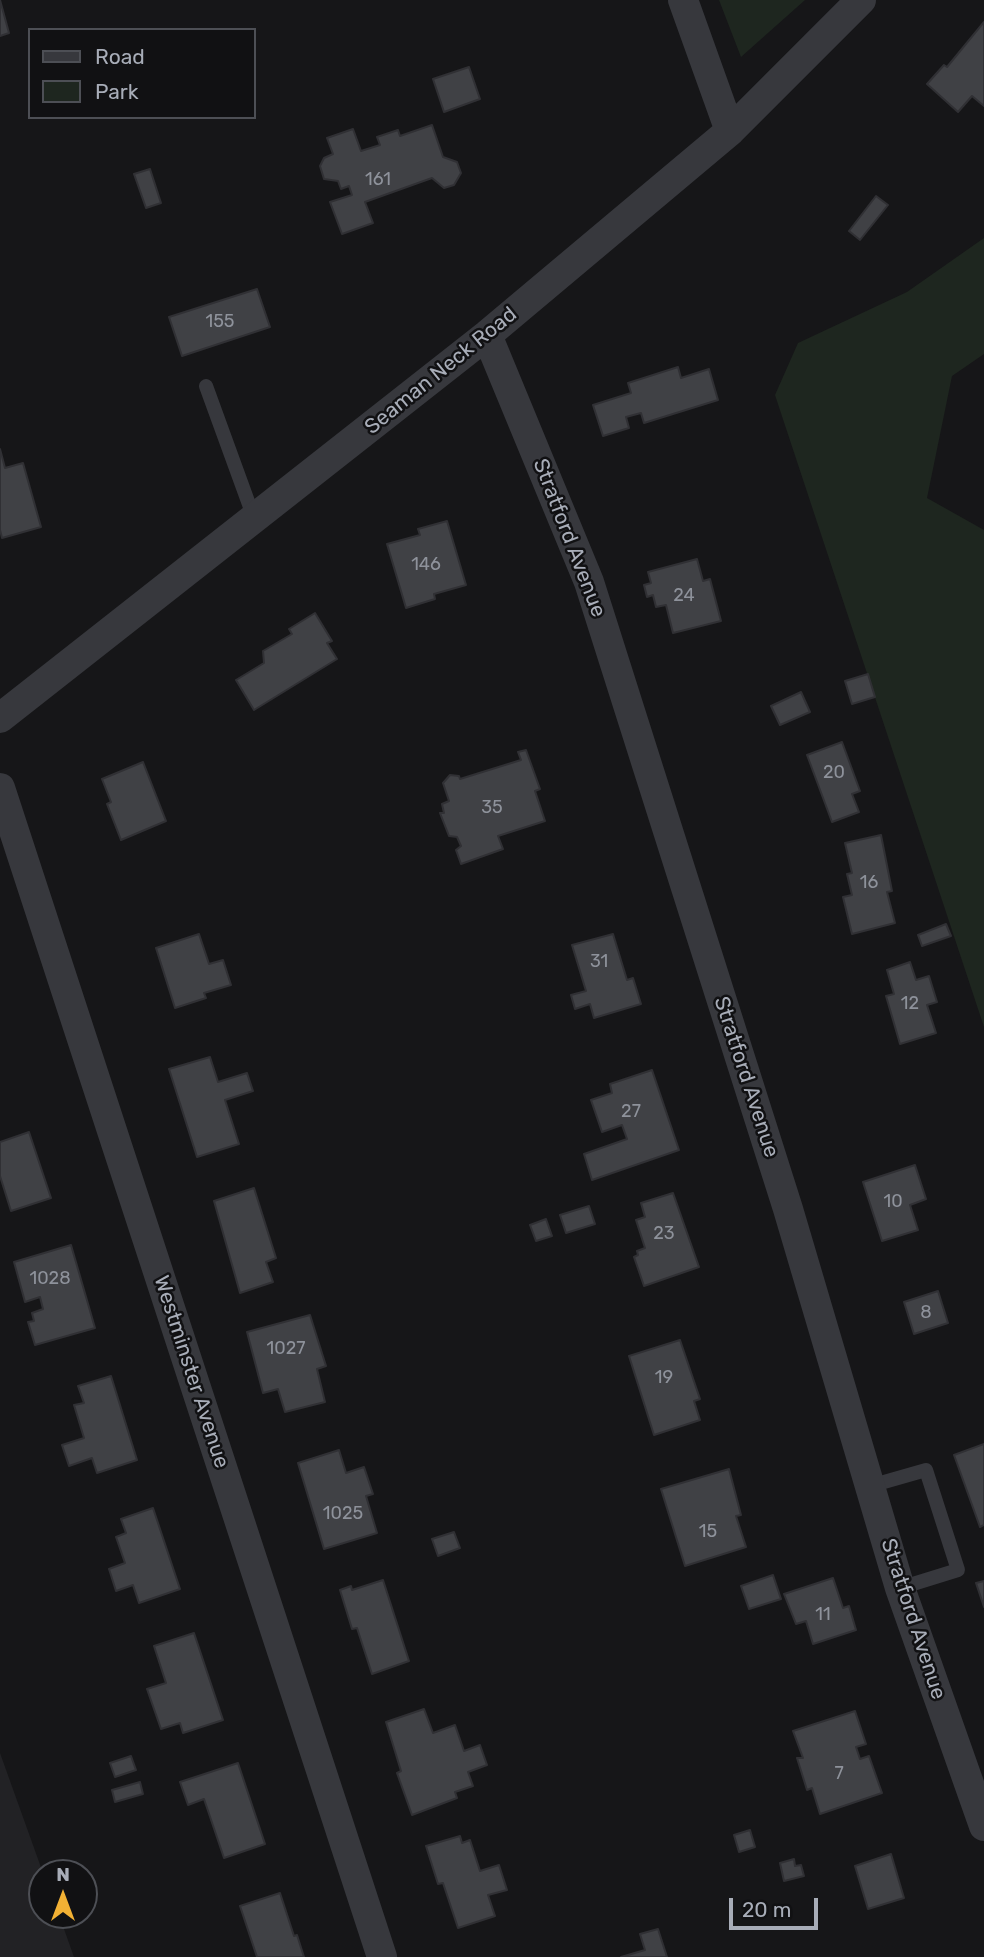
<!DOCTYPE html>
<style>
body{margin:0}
#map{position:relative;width:984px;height:1957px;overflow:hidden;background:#161618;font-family:Rubik,sans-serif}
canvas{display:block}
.legend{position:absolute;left:28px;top:28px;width:228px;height:91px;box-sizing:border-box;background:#111113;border:2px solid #4d4f55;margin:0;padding:9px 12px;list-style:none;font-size:21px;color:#a8adb8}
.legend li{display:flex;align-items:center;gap:14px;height:35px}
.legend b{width:35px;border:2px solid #4d4f55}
.north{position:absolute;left:28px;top:1859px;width:70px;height:70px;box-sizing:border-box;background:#111113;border:2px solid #4d4f55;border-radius:50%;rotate:0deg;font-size:19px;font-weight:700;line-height:28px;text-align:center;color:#a8adb8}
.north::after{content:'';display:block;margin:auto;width:24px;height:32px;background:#f2b134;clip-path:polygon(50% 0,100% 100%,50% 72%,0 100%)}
.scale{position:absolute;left:729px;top:1898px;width:89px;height:32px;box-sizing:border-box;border:4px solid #a8adb8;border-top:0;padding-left:9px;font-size:21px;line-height:24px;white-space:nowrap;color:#a8adb8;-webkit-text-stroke:5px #111113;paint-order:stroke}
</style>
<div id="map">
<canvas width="984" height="1957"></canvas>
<ul class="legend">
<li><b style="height:9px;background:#37383d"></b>Road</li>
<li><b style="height:19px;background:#1e261f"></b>Park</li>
</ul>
<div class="north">N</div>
<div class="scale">20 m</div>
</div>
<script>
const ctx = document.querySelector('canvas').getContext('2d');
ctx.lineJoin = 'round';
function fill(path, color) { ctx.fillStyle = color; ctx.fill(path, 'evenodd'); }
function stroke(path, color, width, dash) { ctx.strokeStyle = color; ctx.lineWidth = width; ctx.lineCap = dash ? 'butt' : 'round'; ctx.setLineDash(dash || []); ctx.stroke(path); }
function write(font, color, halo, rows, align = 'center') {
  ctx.font = font + ' Rubik,sans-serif'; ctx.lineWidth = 5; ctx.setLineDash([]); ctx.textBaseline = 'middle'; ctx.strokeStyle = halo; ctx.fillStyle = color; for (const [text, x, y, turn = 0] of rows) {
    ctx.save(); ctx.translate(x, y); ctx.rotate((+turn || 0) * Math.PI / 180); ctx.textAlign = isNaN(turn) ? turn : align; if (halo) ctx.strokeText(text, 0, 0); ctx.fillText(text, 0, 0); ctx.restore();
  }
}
const built = new Path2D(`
 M0,1753L43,1873L42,1915H59L74,1957H0Z`);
const green = new Path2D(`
 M719,0H805L741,57Z
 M984,238V354L952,376L927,498L984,530V1027L775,395L798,343L907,292Z`);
const building = new Path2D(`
 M0,0L9,33L0,36Z
 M984,22V106L972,96L958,112L927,84L944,65L947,67Z
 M469,67L480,99L444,112L433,79Z
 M432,125L443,157L457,162L461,173L454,185L444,188L432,178L365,202L373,223L342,234L330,202L352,195L349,186L341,189L338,181L324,179L320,166L324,158L333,154L327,138L353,129L361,151L380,145L377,137L398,130L400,136Z
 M150,169L161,203L146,208L134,174Z
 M876,196L888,205L860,240L849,231Z
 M257,289L270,327L182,356L169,317Z
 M678,367L681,378L709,369L718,400L644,423L641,413L626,417L629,428L603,436L593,405L631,393L628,383Z
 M0,449L5,468L23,463L41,527L2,538L0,530Z
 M447,521L466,585L434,594L435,599L406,608L387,544L420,535L418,529Z
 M697,559L703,581L710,579L721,621L673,633L666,605L656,607L653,595L647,597L644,585L651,583L648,572Z
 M315,613L332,641L327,643L337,659L254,710L236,680L264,663L263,651L292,634L289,629Z
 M868,674L875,697L852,704L845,681Z
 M801,692L810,712L780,725L771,706Z
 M842,742L860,791L852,794L859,812L832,822L807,755Z
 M526,750L540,789L535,791L545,821L498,836L503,849L461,864L456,850L461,846L457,837L449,836L440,813H444L442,804L449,801L443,783L450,775L459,776L460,779L521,760L518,752Z
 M143,762L166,821L121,840L107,804L111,802L102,779Z
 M881,835L892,891L887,892L895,923L852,934L843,897L852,895L847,874L852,873L845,843Z
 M946,924L951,936L922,946L918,935Z
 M199,934L209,964L223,960L231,985L204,993L206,998L175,1008L156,948Z
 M613,934L627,980L633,978L641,1004L594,1018L590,1004L575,1009L571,995L586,991L572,945Z
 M910,962L916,980L929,976L937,1002L927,1005L936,1033L900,1044L886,996L894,994L887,970Z
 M210,1057L218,1082L247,1073L253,1091L225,1100L239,1144L197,1157L169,1069Z
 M652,1070L679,1150L592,1180L584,1154L627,1139L622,1125L602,1132L591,1100L612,1093L610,1084Z
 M29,1132L51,1198L11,1211L0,1176V1142Z
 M915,1165L926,1199L910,1205L918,1230L882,1241L863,1182Z
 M254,1188L276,1258L266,1262L273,1282L240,1293L214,1201Z
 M673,1193L699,1267L644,1286L634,1257L638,1255L637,1251L645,1248L636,1220L645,1217L641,1203Z
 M589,1206L595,1224L566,1233L560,1215Z
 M546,1219L552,1236L536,1241L530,1225Z
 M71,1245L95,1328L35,1345L28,1322L34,1321L32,1313L43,1309L40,1297L25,1302L14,1262Z
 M938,1291L948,1323L914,1334L904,1302Z
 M310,1315L326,1366L317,1369L325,1402L285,1412L278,1389L263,1393L247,1332Z
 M680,1340L700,1399L694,1401L700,1420L654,1435L629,1356Z
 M111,1376L137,1460L97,1473L92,1458L69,1466L62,1445L84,1438L74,1405L84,1403L78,1386Z
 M984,1444V1525L980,1527L954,1455Z
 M339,1450L346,1473L364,1467L373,1494L366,1496L377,1533L324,1549L298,1463Z
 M729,1469L741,1515L736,1516L746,1547L685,1566L661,1489Z
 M153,1508L180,1589L139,1603L133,1585L116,1591L109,1569L125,1563L116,1537L126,1533L121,1519Z
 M454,1532L460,1548L438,1556L432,1539Z
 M773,1575L781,1599L749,1609L741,1586Z
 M833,1578L843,1608L849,1606L856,1630L813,1644L806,1621L796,1624L784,1594Z
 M383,1580L409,1661L372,1674L357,1628L352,1629L340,1590L351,1586L352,1590Z
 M984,1581V1607L976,1583Z
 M194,1633L223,1720L183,1733L180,1723L161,1729L147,1689L166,1683L154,1646Z
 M424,1709L433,1733L455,1725L464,1751L480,1745L487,1765L468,1772L473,1786L455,1792L457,1798L412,1815L397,1773L401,1771L386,1722Z
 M855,1711L866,1744L856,1747L860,1759L869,1756L882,1793L820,1814L812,1788L807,1790L797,1758H803L793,1731Z
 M131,1756L136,1770L115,1777L110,1763Z
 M238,1763L265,1844L224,1858L204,1799L188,1805L180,1782Z
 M140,1782L143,1794L115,1802L112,1790Z
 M750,1830L755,1847L739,1852L734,1835Z
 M460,1836L462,1843L470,1840L480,1871L499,1865L507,1890L488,1895L495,1916L458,1928L443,1883L438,1884L426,1846Z
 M891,1854L904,1898L868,1909L855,1866Z
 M794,1859L795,1866L801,1865L804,1876L784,1881L780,1863Z
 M280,1893L294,1936L297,1935L304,1957H257L240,1906Z
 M658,1929L667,1957H621L645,1950L640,1934Z`);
const service = new Path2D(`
 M206,386L254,518
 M870,1486L926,1470L958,1570L900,1588`);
const minor = new Path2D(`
 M683,0L730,131
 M487,335L589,582L788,1209L900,1588L984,1826
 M0,718L487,335L730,131L861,0
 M0,788L382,1957`);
const numberNames = [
 ["161",378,180],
 ["155",220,322],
 ["146",426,565],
 ["24",684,596],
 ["20",834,773],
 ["35",492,808],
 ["16",869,883],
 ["31",599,962],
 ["12",910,1004],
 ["27",631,1112],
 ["10",893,1202],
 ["23",664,1234],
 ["1028",50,1279],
 ["8",926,1313],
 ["1027",286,1349],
 ["19",664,1378],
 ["1025",343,1514],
 ["15",708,1532],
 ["11",823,1615],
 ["7",839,1774]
];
const streetNames = [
 ["Seaman Neck Road",441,371,-39],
 ["Stratford Avenue",569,538,69],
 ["Stratford Avenue",746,1077,72],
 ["Westminster Avenue",191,1372,72],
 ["Stratford Avenue",913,1619,72]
];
fill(built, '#222225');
fill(green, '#1e261f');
fill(building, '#404145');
stroke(building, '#303034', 2);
stroke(service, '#37383d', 14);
stroke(minor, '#37383d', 30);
write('18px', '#8e929b', null, numberNames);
write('21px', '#a8adb8', '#111113', streetNames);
</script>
